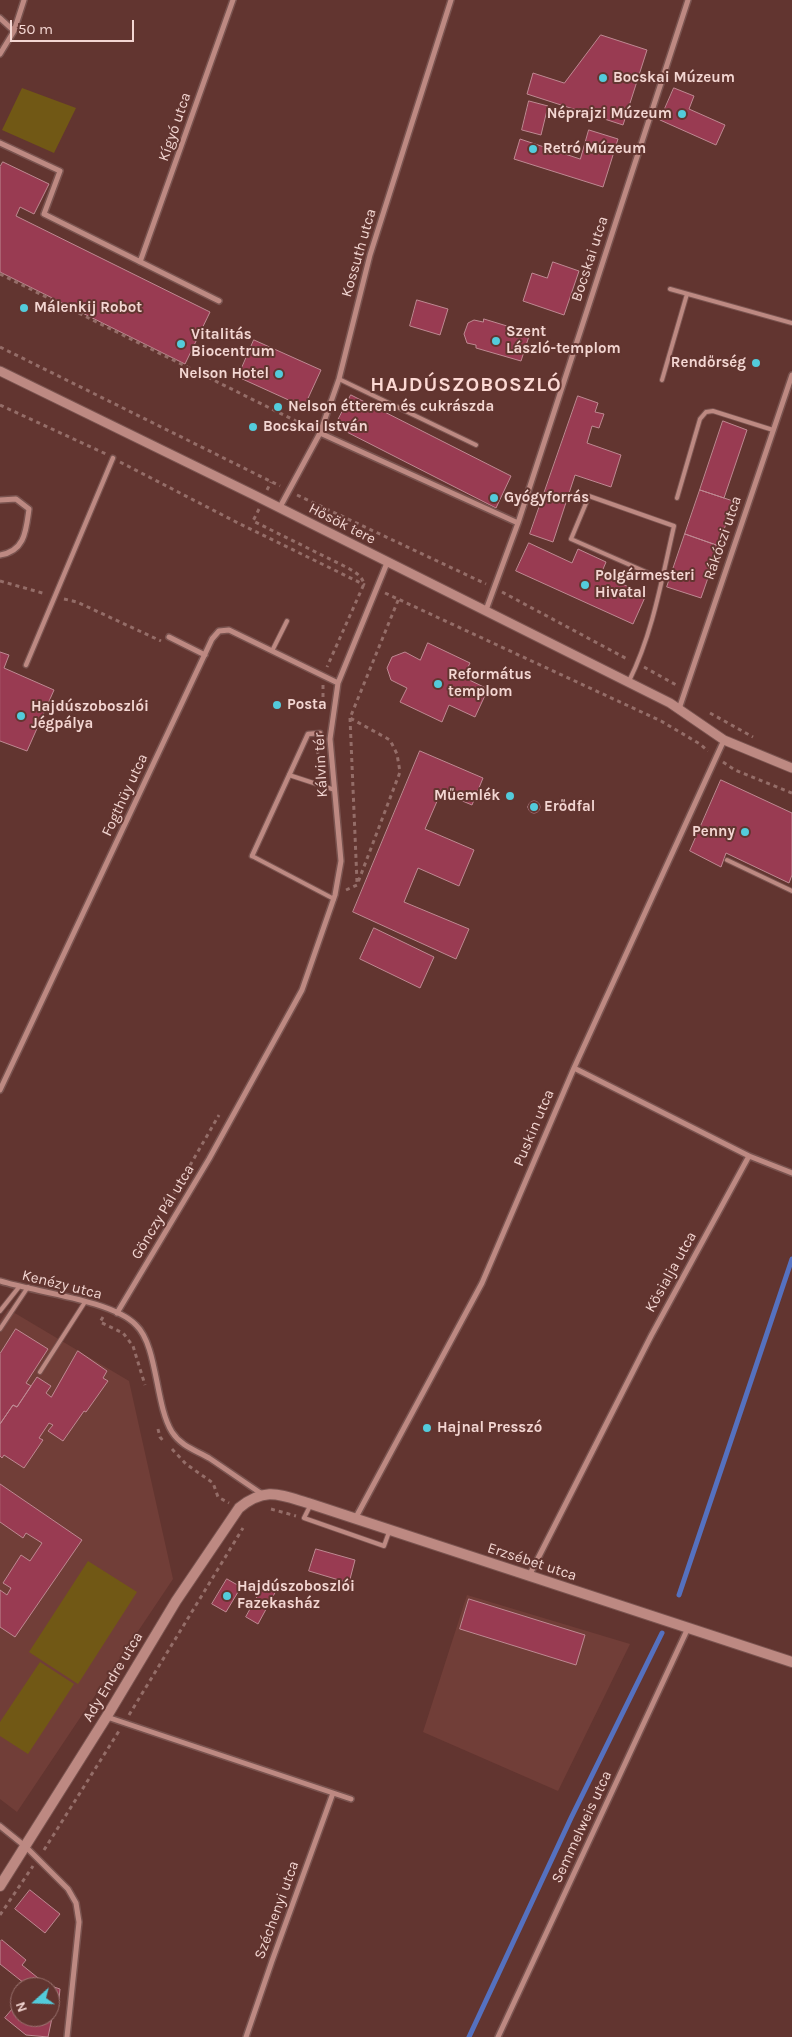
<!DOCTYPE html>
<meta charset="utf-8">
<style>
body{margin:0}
#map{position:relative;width:792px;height:2037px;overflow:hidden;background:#623530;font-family:Karla,sans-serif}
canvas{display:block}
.north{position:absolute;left:10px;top:1977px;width:50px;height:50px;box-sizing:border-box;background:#623530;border:1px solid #9c7571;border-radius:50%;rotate:250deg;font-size:14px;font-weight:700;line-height:20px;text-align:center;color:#f3d6d2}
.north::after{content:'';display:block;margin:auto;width:18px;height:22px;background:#53cbdb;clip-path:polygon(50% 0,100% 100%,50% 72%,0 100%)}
.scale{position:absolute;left:10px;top:20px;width:124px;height:22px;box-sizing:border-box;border:2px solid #f3d6d2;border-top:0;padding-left:6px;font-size:15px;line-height:18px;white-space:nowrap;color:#f3d6d2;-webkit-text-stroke:4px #623530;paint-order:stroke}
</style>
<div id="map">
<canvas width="792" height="2037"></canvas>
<div class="north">N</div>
<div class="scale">50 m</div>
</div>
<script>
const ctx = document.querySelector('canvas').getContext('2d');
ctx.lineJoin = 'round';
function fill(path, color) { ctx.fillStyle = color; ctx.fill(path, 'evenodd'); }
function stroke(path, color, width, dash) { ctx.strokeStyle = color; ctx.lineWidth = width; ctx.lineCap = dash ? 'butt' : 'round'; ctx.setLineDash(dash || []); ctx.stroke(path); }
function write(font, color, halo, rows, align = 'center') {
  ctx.font = font + ' Karla,sans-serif'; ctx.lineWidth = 4; ctx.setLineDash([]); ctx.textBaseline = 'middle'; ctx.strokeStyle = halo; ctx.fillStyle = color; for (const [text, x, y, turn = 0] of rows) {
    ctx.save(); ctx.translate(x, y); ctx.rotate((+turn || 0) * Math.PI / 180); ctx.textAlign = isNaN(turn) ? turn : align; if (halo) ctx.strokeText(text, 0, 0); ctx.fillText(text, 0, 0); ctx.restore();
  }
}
const built = new Path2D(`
 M8,1309L129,1381L173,1579L17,1812L0,1799V1321Z
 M467,1595L630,1644L558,1791L423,1732Z`);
const green = new Path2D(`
 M22,88L76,108L54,153L2,130Z
 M88,1561L137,1592L78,1684L29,1652Z
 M40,1662L74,1684L28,1754L0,1736V1722Z`);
const stream = new Path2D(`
 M679,1595L792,1259
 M469,2037L571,1818L662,1633`);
const building = new Path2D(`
 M601,35L647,50L623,125L527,94L533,73L564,83Z
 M674,88L694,96L689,109L725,125L716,145L660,120Z
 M529,101L548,106L541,135L522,130Z
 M589,130L618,139L603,187L514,159L520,139L580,159Z
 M3,162L49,184L34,214L20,207L16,216L210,312L185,364L0,272V167Z
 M553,262L579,271L564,315L523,301L532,273L547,278Z
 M417,300L448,309L440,335L410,326Z
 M484,319L530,333L521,361L476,348V345L467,343L464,334L468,323L474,320L483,322Z
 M254,340L321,370L304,407L238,377Z
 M351,395L511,476L496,508L335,426Z
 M578,396L598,403L595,412L604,414L599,428L592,426L587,443L621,455L611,487L575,475L553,542L530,534Z
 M723,421L747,430L724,498L700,490Z
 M700,490L733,501L719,546L685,534Z
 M685,534L719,546L701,598L667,587Z
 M529,543L572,563L578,549L606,562L601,574L646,595L633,624L516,571Z
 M428,643L470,663L463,677L488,689L475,717L449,705L442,722L400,702L407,688L391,680L387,668L392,657L405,652L420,660Z
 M0,652L9,655L4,668L54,690L27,751L0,741Z
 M420,751L483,778L472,805L441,792L425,829L474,850L459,886L418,868L404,902L469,929L456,959L353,912Z
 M721,780L792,813V875L789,883L726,853L721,867L690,851Z
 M528 807a6 6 0 1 1 12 0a6 6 0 1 1-12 0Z
 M374,928L434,957L420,988L360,959Z
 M16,1329L48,1349L26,1383L31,1386L17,1407L13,1405L0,1424V1354Z
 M78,1351L107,1371L103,1378L108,1381L86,1412L84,1411L63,1441L48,1431L53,1425L49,1423L39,1438L43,1440L24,1468L4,1455L2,1458L0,1456V1424L13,1405L17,1407L37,1377L51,1386L46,1393L51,1397Z
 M0,1484L82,1540L15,1637L0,1627V1590L7,1595L11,1588L3,1583L21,1555L30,1561L42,1543L26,1533L23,1538L0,1522Z
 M316,1549L355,1560L349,1583L309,1571Z
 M227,1579L241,1587L226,1612L212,1604Z
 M265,1583L277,1589L258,1624L246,1617Z
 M469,1599L585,1635L576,1665L460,1629Z
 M30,1890L60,1914L45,1933L15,1909Z
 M2,1940L26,1960L22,1965L43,1982L42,1983L60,1989L59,1999L50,1997V1987H29L0,1964V1942Z
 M20,2000V2017L52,2018L48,2037L26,2035L5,2018Z`);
const path = new Path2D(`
 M0,274L312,429
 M0,347L280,486
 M0,405L106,454
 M120,462L240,524L365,585
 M267,490L271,482
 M297,495L486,584
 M259,509L253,521L348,568C355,572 362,576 364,584L327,667
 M0,581L46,594
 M502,592L629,660
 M385,593L661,721L700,744L708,751
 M64,599L77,602L161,641
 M644,667L678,686
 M323,685V702
 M710,713L753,737
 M350,718L357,882
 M318,742L317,750L320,761
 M723,762L735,770L792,793
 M346,890L357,885L400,772L397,754L390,740L350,718L399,598
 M166,1207L219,1115
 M103,1317L100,1322L123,1333L133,1346L145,1385
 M158,1429L160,1437L165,1443
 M172,1449L186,1464L213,1483L218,1497L229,1503
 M271,1509L296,1516
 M129,1715L243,1528
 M44,1850L119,1731
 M0,1915L33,1866`);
const service = new Path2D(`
 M670,289L792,323
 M339,379L476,445
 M662,380L687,294
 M677,498L700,419L706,412L713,411L773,430
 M272,651L287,621
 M629,681C653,633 662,578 674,526L589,496L571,539L662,579
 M289,775L335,790
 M252,856L334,899
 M727,860L792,891
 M0,1311L19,1287
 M0,1329L28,1287
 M40,1372L85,1302
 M310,1506L304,1518L384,1546L389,1532`);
const pedestrian = new Path2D(`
 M26,665L113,458
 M252,856L308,734L320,733`);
const minor = new Path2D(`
 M0,18L14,31
 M0,54L14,31L24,0
 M0,143L60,171L44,214L219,301
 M140,262L233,0
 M320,433L518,523
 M0,500L16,499L29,509C26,531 25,551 0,555
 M280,507L320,433L339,379L370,255L451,0
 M486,610L518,523L688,0
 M169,637L205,655
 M679,709L792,375
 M574,1068L749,1156L792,1173
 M0,1090L212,639L219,631L229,630L338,683
 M0,1281C34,1292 112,1300 136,1325C158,1346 155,1405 172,1432C181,1446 195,1450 209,1458C227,1470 244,1482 262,1494
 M117,1313L209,1159L302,990L335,895L341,861L330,739L338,683L387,563
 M355,1519L482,1283L574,1068L724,740
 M529,1576L651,1336L749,1156
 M107,1717L351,1799
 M0,1826L26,1847L68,1889L76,1903L79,1922L67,2037
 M246,2037L272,1961L333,1793
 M498,2037L688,1628`);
const tertiary = new Path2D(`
 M0,371L254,495L670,703L724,740L792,768`);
const secondary = new Path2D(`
 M0,1886L107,1716L176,1601L239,1508C266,1486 280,1495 311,1504L792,1662`);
const markers = [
 [603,78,5,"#53cbdb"],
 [682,114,5,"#53cbdb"],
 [533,149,5,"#53cbdb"],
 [24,308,5,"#53cbdb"],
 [496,341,5,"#53cbdb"],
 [181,344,5,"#53cbdb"],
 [756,363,5,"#53cbdb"],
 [279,374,5,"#53cbdb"],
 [278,407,5,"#53cbdb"],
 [253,427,5,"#53cbdb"],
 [494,498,5,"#53cbdb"],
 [585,585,5,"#53cbdb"],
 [438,684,5,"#53cbdb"],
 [277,705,5,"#53cbdb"],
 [21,716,5,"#53cbdb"],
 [510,796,5,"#53cbdb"],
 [534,807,5,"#53cbdb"],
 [745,832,5,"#53cbdb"],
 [427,1428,5,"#53cbdb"],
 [227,1596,5,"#53cbdb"]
];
const poiNames = [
 ["Bocskai Múzeum",613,78],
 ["Néprajzi Múzeum",672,114,"right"],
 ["Retró Múzeum",543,149],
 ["Málenkij Robot",34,308],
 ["Szent",506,332],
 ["László-templom",506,349],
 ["Vitalitás",191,335],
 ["Biocentrum",191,352],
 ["Rendőrség",746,363,"right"],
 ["Nelson Hotel",269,374,"right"],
 ["Nelson étterem és cukrászda",288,407],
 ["Bocskai István",263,427],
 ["Gyógyforrás",504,498],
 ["Polgármesteri",595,576],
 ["Hivatal",595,593],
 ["Református",448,675],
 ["templom",448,692],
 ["Posta",287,705],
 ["Hajdúszoboszlói",31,707],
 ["Jégpálya",31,724],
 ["Műemlék",500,796,"right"],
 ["Erődfal",544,807],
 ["Penny",735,832,"right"],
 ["Hajnal Presszó",437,1428],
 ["Hajdúszoboszlói",237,1587],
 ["Fazekasház",237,1604]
];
const streetNames = [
 ["Kígyó utca",175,127,-71],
 ["Kossuth utca",359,253,-74],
 ["Bocskai utca",590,259,-72],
 ["Hősök tere",342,524,27],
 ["Rákóczi utca",723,538,-71],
 ["Kálvin tér",321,765,-93],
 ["Fogthüy utca",125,795,-65],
 ["Puskin utca",534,1128,-67],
 ["Gönczy Pál utca",163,1212,-59],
 ["Kösialja utca",671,1272,-61],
 ["Kenézy utca",62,1285,14],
 ["Erzsébet utca",532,1562,18],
 ["Ady Endre utca",113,1677,-59],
 ["Semmelweis utca",582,1827,-65],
 ["Széchenyi utca",277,1910,-70]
];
const districtNames = [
 ["HAJDÚSZOBOSZLÓ",466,385]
];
fill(built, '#713e38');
fill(green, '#715815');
stroke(stream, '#5571c0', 5);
fill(building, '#993b52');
stroke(building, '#be8992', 1);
stroke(service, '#79534f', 6);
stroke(pedestrian, '#79534f', 7);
stroke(minor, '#79534f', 8);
stroke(tertiary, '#79534f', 11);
stroke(secondary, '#79534f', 12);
stroke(path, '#946d68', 3, [4, 4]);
stroke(service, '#bd8982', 4);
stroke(pedestrian, '#bd8982', 4.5);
stroke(minor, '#bd8982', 5);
stroke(tertiary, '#bd8982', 9);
stroke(secondary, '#bd8982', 10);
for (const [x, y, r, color] of markers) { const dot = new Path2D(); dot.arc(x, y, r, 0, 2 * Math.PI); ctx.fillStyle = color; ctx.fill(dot); stroke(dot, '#623530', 2); }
write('bold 15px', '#f3d6d2', '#623530', poiNames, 'left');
write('15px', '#f3d6d2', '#623530', streetNames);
ctx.letterSpacing = '1px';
write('bold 20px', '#fcd9d4', '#623530', districtNames);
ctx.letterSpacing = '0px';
</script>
